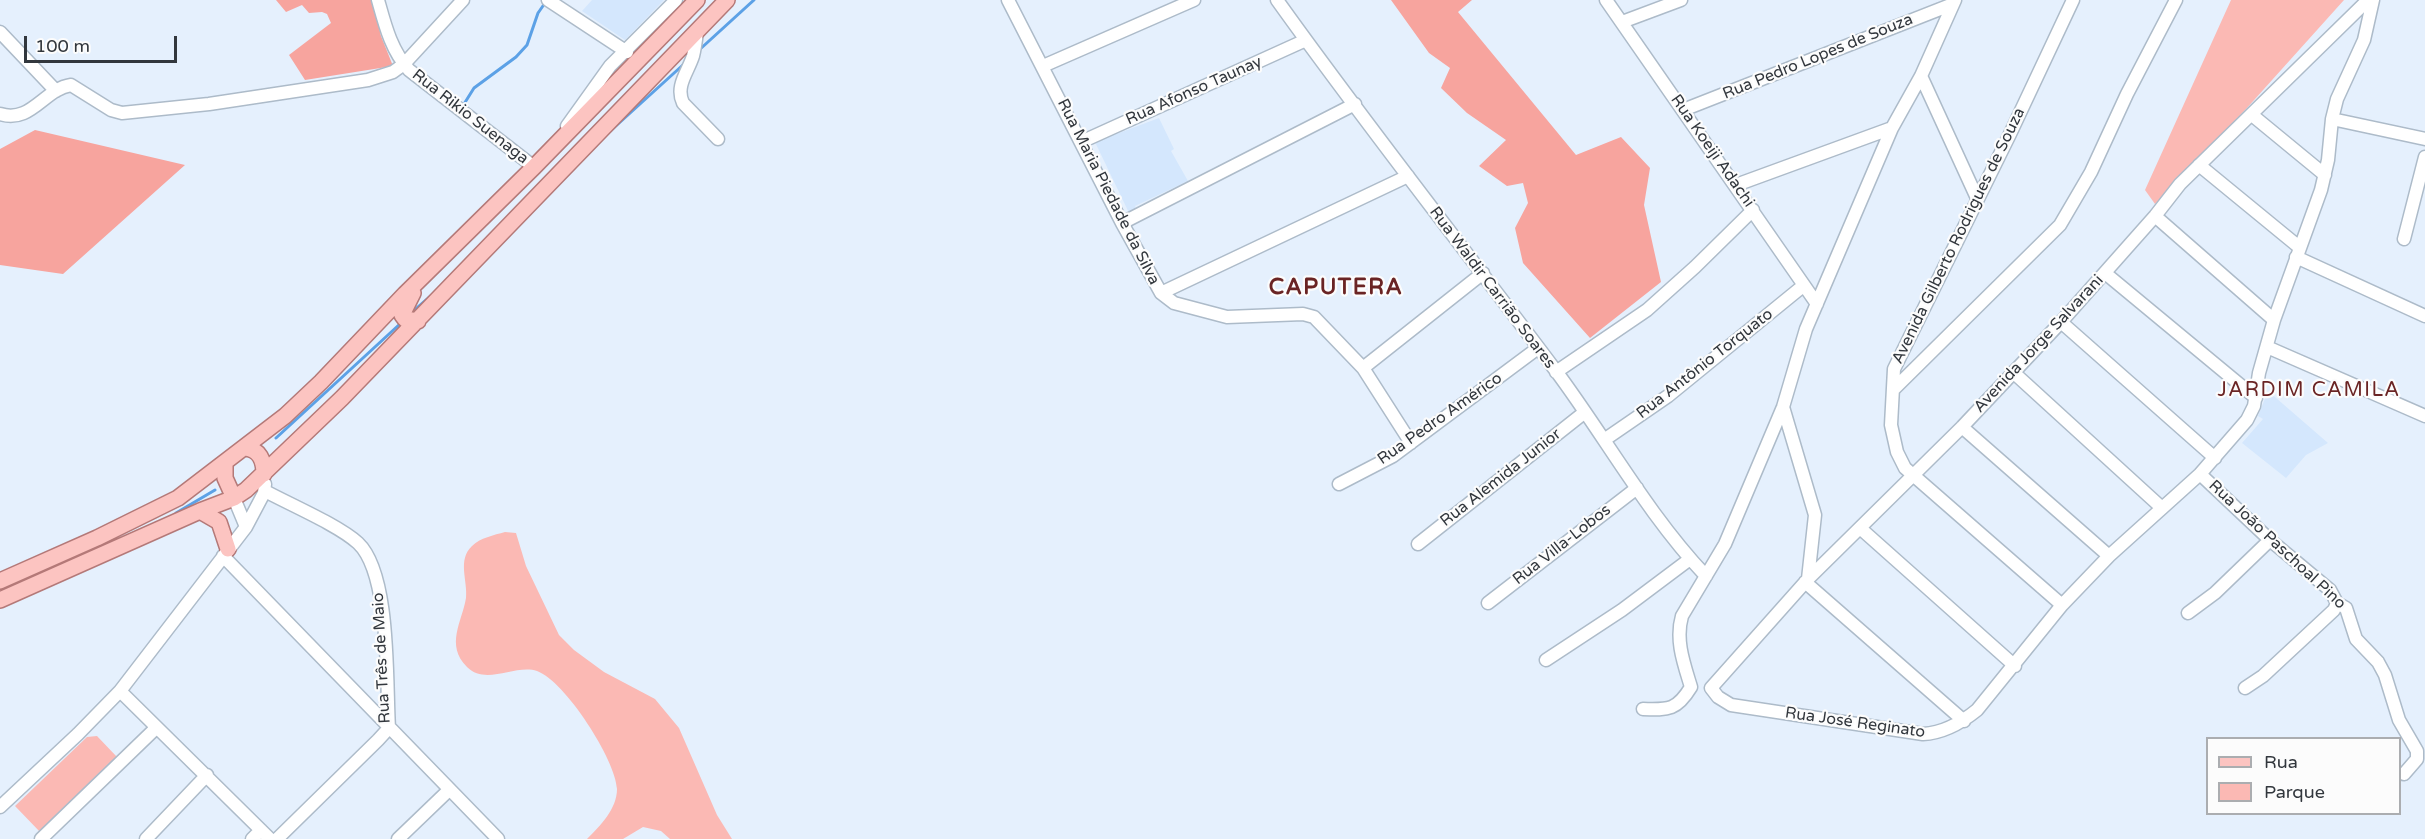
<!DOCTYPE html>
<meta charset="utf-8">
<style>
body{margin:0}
#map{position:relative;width:2425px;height:839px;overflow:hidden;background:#e5f0fd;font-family:"Varela Round",sans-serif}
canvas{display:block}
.legend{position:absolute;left:2206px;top:737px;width:195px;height:78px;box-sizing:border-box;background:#fcfcfc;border:2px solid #abadb0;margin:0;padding:8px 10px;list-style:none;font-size:18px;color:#32373d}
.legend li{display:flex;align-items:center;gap:12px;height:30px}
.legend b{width:30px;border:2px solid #abadb0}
.scale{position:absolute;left:24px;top:36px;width:153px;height:27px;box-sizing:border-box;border:3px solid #32373d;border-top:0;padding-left:8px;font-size:18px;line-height:21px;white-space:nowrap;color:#32373d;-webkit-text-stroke:4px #fcfcfc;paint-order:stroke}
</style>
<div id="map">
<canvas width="2425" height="839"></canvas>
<ul class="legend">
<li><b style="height:8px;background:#fcc4c1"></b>Rua</li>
<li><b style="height:16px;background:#fbb9b4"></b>Parque</li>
</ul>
<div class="scale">100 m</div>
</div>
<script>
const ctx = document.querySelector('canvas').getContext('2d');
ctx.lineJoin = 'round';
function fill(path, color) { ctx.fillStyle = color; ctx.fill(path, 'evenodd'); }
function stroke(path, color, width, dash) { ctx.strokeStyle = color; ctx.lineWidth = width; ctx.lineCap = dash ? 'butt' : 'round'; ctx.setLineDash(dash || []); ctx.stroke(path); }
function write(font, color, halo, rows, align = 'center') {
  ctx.font = font + ' "Varela Round",sans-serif'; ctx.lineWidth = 4.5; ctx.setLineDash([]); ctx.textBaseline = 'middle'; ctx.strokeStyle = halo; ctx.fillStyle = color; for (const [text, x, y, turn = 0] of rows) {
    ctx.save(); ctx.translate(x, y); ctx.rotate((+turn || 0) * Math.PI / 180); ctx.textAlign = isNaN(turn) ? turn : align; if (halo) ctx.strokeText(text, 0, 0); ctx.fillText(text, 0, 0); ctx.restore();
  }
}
const built = new Path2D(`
 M592,0H664L625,40L582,11Z
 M1159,118L1174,149L1171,151L1188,181L1135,206L1137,212L1130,215L1095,142Z
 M2268,391L2328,443L2306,455L2286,478L2242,443L2263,419L2258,416Z`);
const green = new Path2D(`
 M2231,0H2344L2246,109L2155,204L2145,190Z
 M505,532L516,533L526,566L559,635L574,650L604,672L655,699L679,728L717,815L732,839H670L661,831L643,827L623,839H587C600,826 617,809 617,789C616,760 565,681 537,671C515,664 486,686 467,667C445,645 462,622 466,598C468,581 457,560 472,546C480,538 494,535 505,532Z
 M97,736L117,757L41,833L15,806L87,737Z`);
const forest = new Path2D(`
 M276,0H373L381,36L393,66L305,80L289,55L331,23L327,14L322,12L309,13L302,5L286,12Z
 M1391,0H1472L1458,12L1576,155L1621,137L1650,168L1644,205L1661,282L1590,338L1523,263L1515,228L1528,203L1523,183L1507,186L1479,166L1506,140L1467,113L1441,88L1450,68L1429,53Z
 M35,130L185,165L63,274L0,265V149Z`);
const stream = new Path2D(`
 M698,51L754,0
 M464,104L474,88L516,57L527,45L538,13L545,3
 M607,134L684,64
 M410,314L432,295
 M276,438L401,323
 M176,513L215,490`);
const minor = new Path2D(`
 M378,0C385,25 391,50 409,70L534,167
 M548,0L627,52
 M1008,0L1122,223L1161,293L1174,303L1227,317L1303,314L1314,317L1363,368L1411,443
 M1277,0C1367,126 1463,247 1556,371C1606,438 1648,515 1706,576
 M1606,0L1817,304
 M1622,22L1681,0
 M0,32L56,91
 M697,32C696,40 695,48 693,56C688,72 675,86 683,103L718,139
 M1043,66L1194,0
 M1921,76L1977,198
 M1683,110L1953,4
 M0,114C31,124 44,89 71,85L111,110L122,113L209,104L368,80L393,72L404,64L463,0
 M2252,115L2325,175
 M2332,119L2425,139
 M567,126L610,66L676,0
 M1081,142L1306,40
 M2199,165L2299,247
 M1736,185L1892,128
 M2155,216L2274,320
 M1122,223L1355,104
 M2404,239L2425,157
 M2296,257L2425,316
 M2105,273L2256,398
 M1161,293L1408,176
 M2061,322L2215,458
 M2267,347L2425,416
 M1363,368L1483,273
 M1556,372L1647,310L1695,267L1753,210
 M2013,372L2162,508
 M1894,389L2060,225L2091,172L2127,94L2176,0
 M1783,407L1815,515L1808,579
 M1962,427L2109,556
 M1604,440L1668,396L1803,286
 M2200,474L2270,540L2330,590L2337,603L2346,608L2356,639L2378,662L2385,675L2399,720L2417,751V759L2404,774
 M1339,484L1393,456L1538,348
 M265,491C291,505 338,525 358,543C391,574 386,684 389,728L378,740L277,839
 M234,498L246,527
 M1860,528L2015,666
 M1418,544L1585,412
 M223,556L498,839
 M1805,582L1964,721
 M1488,603L1637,488
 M2062,605L1905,468L1897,452L1891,425L1894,369L2010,134L2073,0
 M2188,613L2215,593L2270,540
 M1546,660L1622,610L1690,559
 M1711,688L1718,697L1731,705L1923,734C1944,733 1961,723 1977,710L2062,605L2109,556L2200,474L2247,420L2254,406L2259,373L2274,320L2321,190L2328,160L2332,119L2337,99L2364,40L2373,0
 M1711,688L1808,579L1962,427L2061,322L2155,216L2180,184L2368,0
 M2245,688L2263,676L2334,610L2337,603
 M120,691L270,839
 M1643,709C1669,710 1677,710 1691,687C1684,664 1675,640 1682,616L1725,544L1783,407L1806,329L1892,128L1921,76L1955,0
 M0,807L78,734L120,691L246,527L264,493L265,484
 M41,839L156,728
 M146,839L207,775
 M252,839L261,830
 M398,839L449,790`);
const major = new Path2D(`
 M413,293L402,315L405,319L418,321
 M245,448C260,449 264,461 264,474
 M225,462V478L234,498
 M200,511L219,522L228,549
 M0,581L97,538L178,498L285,416L321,382L405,294L534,167L697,0
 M0,600L200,511L234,498L246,490L342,398L727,0`);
const streetNames = [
 ["Rua Pedro Lopes de Souza",1818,57,-22],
 ["Rua Afonso Taunay",1194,91,-24],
 ["Rua Rikio Suenaga",470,117,38],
 ["Rua Koeiji Adachi",1712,151,55],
 ["Rua Maria Piedade da Silva",1108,192,63],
 ["Avenida Gilberto Rodrigues de Souza",1959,236,-64],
 ["Rua Waldir Carrião Soares",1492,288,53],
 ["Avenida Jorge Salvarani",2039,344,-47],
 ["Rua Antônio Torquato",1705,364,-38],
 ["Rua Pedro Américo",1440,419,-35],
 ["Rua Alemida Junior",1501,478,-38],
 ["Rua Villa-Lobos",1562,545,-38],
 ["Rua João Paschoal Pino",2277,545,43],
 ["Rua Três de Maio",382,658,-93],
 ["Rua José Reginato",1855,723,8]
];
const quarterNames = [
 ["JARDIM CAMILA",2309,391]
];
const districtNames = [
 ["CAPUTERA",1336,288]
];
fill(built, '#d4e7fd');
fill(green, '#fbb9b4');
fill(forest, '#f7a49e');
stroke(stream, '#5ca1e6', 3);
stroke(minor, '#adbbc9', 15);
stroke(major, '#b47978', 18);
stroke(minor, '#fff', 12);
stroke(major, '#fcc4c1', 15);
write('16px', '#32373d', '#fcfcfc', streetNames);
ctx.letterSpacing = '1.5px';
write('20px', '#6a2424', '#fcfcfc', quarterNames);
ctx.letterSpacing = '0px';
ctx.letterSpacing = '1.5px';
write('bold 22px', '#6a2424', '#fcfcfc', districtNames);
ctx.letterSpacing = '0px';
</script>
